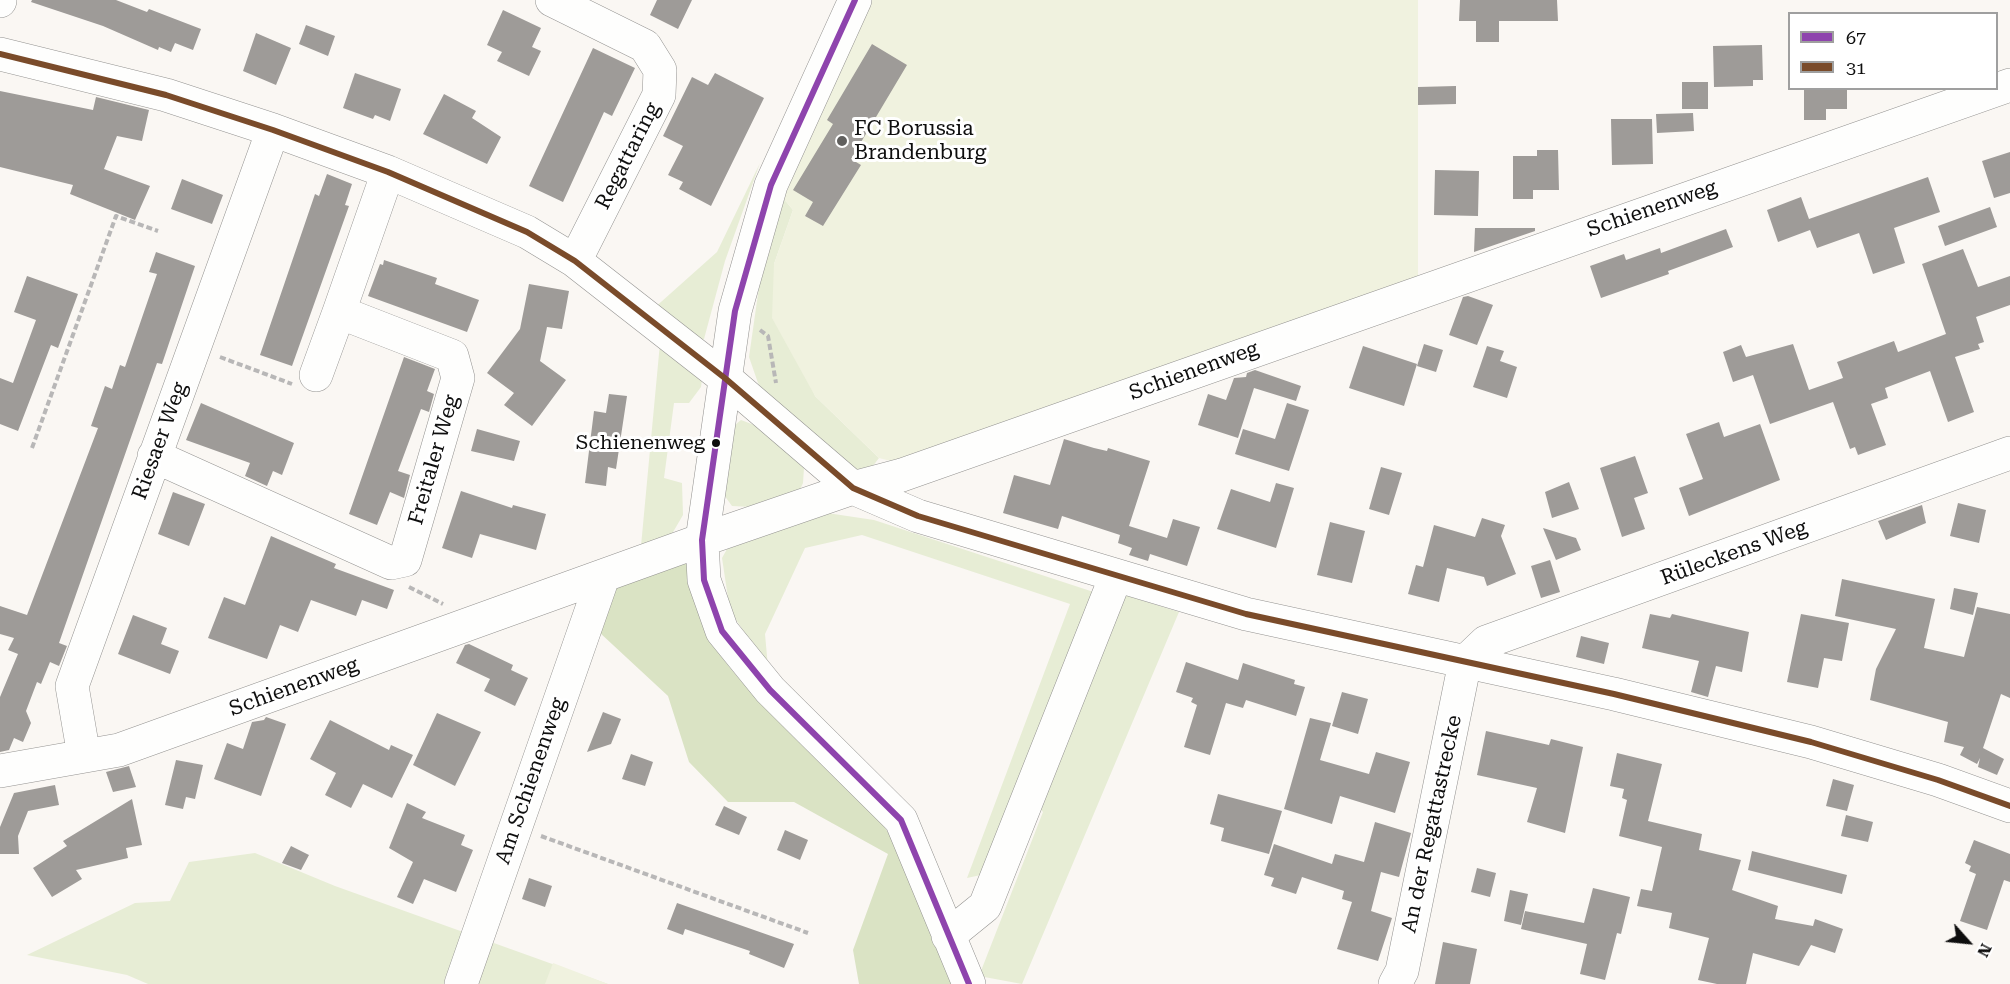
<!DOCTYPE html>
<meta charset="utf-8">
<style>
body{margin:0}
#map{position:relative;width:2010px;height:984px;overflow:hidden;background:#faf7f3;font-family:"Roboto Serif",serif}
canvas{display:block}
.legend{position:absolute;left:1788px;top:12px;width:210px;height:78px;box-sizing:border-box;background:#fff;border:2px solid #9f9f9f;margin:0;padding:8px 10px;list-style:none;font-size:18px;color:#0e0e0e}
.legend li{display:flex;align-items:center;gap:12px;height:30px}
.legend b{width:30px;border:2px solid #9f9f9f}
.north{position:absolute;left:1938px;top:912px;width:60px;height:60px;-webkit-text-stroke:4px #fff;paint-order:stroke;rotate:117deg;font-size:16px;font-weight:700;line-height:24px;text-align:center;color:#0e0e0e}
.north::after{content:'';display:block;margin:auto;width:21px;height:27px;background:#0e0e0e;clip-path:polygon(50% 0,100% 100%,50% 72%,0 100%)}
</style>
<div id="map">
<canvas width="2010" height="984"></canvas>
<ul class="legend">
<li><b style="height:8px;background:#8e44ad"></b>67</li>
<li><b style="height:8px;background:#7a4b2a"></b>31</li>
</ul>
<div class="north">N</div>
</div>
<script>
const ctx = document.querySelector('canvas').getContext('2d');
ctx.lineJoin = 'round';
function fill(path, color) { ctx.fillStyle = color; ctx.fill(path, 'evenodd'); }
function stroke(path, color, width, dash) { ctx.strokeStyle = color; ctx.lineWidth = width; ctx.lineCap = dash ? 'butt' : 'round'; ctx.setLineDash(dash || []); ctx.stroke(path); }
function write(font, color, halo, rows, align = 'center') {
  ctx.font = font + ' "Roboto Serif",serif'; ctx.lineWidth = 6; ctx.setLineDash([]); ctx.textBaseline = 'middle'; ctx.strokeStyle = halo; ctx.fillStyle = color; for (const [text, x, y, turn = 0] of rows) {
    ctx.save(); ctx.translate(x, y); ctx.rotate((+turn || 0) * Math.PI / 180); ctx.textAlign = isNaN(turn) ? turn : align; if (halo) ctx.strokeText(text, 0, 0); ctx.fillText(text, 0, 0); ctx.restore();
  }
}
const green = new Path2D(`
 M760,163L725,261L704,339L687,343L652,310L717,252Z
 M779,193L793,210L774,264L815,396L879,458L859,484L774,408L758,383L749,357L764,252Z
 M660,343L703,372L701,387L689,403H674L664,478L682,483L683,515L669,539L638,578Z
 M741,420L757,426L804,468L803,483L797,496L752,507L732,506L724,495L731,428Z
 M827,513L874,520L1118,600L1125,595L1179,612L1022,984L979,976L1043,812L1035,803L990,873L967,878L1070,604L862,535L805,548L765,634L768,667L730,611L722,558L727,549Z
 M255,853L335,886L608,984H148L127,975L27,955L135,903L170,901L189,862Z`);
const forest = new Path2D(`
 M690,559C695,579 701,623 710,639C753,711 831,754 881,822C915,869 932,930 953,984H859L853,950L888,854L794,802H728L689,762L668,696L599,632L614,588Z`);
const pitch = new Path2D(`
 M865,0H1418V277L910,466L879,458L815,396L772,318L774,264L793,210L779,193Z
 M553,963L608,984H545Z`);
const building = new Path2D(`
 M32,0H116L147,12L149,9L201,29L193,50L175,43L171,52L159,47L158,50L103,26L31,2Z
 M657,0H692L678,29L650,15Z
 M1460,0H1557L1558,21H1499V42H1476V21H1459Z
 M503,10L541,28L532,47L541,51L529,76L497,61L502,52L487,45Z
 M306,25L335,36L328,56L299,44Z
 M256,33L291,48L276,85L243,71Z
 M872,44L907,65L851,159L861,165L823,226L805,216L813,202L793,190L833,124L827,120Z
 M1762,45L1763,80H1753V86L1714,87L1713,46Z
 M593,48L635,68L612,116L604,112L563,202L529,186Z
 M355,73L401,89L390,121L375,115L373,119L343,108Z
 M715,73L764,98L711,206L679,189L683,182L668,175L683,146L663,136L692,77L708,85Z
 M1682,82H1708V109H1682Z
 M1456,86V104L1418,105V87Z
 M1804,88H1847V109H1826V120H1804Z
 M0,91L93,110L96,97L149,110L142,141L117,136L104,169L150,186L135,220L70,194L73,185L0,167Z
 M444,94L476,111L472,118L501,137L487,164L423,134Z
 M1693,113L1694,131L1657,133L1656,114Z
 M1611,119H1652L1653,164L1612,165Z
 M1537,150H1558L1559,190H1533V199H1513V156H1537Z
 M2010,152V193L1994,198L1982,161Z
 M1435,170L1479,171L1478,216L1434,215Z
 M327,174L352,184L345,205L349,206L292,366L260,355L315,194L319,196Z
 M1928,177L1940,212L1894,228L1905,263L1873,274L1859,233L1817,248L1810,230L1778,242L1767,210L1801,197L1809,219Z
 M182,179L223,195L212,224L171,209Z
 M1990,207L1997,227L1945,246L1938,226Z
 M1475,228H1535V231L1474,252Z
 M1726,229L1733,247L1668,271L1669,274L1601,298L1590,266L1624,254L1626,260L1660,248L1661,253Z
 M1963,249L1978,287L2010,276V305L1976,317L1984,342L1978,344L1980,349L1955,357L1974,412L1948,422L1930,371L1885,388L1888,398L1871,404L1886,445L1858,455L1855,447L1850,449L1833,402L1770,424L1753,375L1733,382L1723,352L1741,345L1746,357L1793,344L1809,390L1843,378L1837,362L1894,341L1898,352L1946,334L1922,264Z
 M156,252L195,266L162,364L157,363L59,643L67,646L59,666L50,662L41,684L37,682L26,711L31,723L23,742L14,738L9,750L0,752V697L18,654L8,650L14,638L0,634V606L27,615L98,428L91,426L105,386L112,389L120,365L125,367L157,274L149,272Z
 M384,260L437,278L435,284L479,300L467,332L368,296L380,264L383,265Z
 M27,276L78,294L58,348L51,345L18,431L0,424V378L13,383L36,320L14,312Z
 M529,284L569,291L562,329L547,327L540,361L566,380L532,426L504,405L514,393L487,373L520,329Z
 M1468,296L1493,305L1477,345L1449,335L1463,297Z
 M1424,344L1443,350L1436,372L1417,366Z
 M1363,346L1417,364L1404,406L1349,388Z
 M1487,346L1504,351L1500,361L1517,367L1507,398L1473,387Z
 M404,357L435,369L427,391L434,394L429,412L421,409L398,471L410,475L404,498L390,492L377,525L349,514Z
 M1255,370L1301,386L1296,401L1254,388L1238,438L1198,425L1208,394L1226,400L1234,378L1246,377L1247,373Z
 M609,394L627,396L616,469L608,467L606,486L585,483L594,411L606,413Z
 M201,403L294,443L282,475L273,471L267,486L245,476L250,463L186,440Z
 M1287,403L1309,410L1289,471L1235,454L1243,429L1275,439Z
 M1719,422L1724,437L1760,424L1780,480L1689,516L1679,488L1703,479L1686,434Z
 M477,429L520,441L514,461L471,451Z
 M1064,439L1094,448L1107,451L1108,448L1150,461L1129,526L1167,538L1173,519L1200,527L1187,566L1150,554L1148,561L1129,555L1132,548L1118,543L1120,535L1062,516L1058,529L1003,513L1014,475L1050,485Z
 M1635,456L1648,493L1634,498L1645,529L1622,537L1600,468Z
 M1381,467L1402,473L1389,515L1369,509Z
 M1569,482L1579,509L1552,518L1545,492Z
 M1276,483L1294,488L1276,548L1217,529L1231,489L1270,502Z
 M461,491L512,508L513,505L546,514L536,550L480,534L472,558L442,548Z
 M173,492L205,504L189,546L158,534Z
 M1958,503L1986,510L1979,543L1950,536Z
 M1922,505L1926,523L1886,540L1878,521Z
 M1482,518L1505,525L1501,536L1516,574L1487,586L1484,577L1447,568L1439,602L1408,594L1416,565L1423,567L1434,525L1475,537Z
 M1330,522L1365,531L1352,583L1317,575Z
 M1543,528L1576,538L1581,550L1556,560Z
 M271,536L336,564L334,568L394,590L387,609L362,600L356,616L311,600L298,632L280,625L267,659L208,638L224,597L245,605Z
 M1550,560L1560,592L1541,598L1531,566Z
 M1842,579L1935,599L1924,648L1964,657L1977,607L2010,614V698L2001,694L1983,748L2004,759L1997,775L1978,767L1980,758L1977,764L1960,755L1964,747L1944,742L1948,722L1870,700L1876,669L1896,629L1835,616Z
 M1954,588L1978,593L1973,615L1950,609Z
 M1650,614L1670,618L1672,614L1749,632L1742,672L1716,666L1708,697L1691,692L1699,661L1642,648Z
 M1801,614L1849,623L1842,661L1824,658L1818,688L1787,682Z
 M133,615L167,628L161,644L179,651L170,674L118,654Z
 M1581,636L1609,643L1604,664L1576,657Z
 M469,644L513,665L511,670L528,678L515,706L484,691L490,679L456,663L465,645Z
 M1186,662L1238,680L1243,663L1295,680L1294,684L1305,687L1296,716L1246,700L1243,708L1226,703L1210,755L1184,747L1197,705L1191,702L1193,698L1176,692Z
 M1342,692L1368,699L1358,734L1332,726Z
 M603,712L621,719L611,744L587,752Z
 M437,713L481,732L455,786L413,765Z
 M266,717L286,724L261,796L214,779L227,743L243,749L252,722L264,720Z
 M1310,718L1331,723L1320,760L1369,774L1376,752L1410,762L1395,813L1340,796L1332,824L1284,809Z
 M330,720L389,750L391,745L413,755L392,798L363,784L351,808L325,795L336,773L310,759Z
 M1486,731L1549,745L1551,739L1583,747L1565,833L1527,822L1537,788L1477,775Z
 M1617,753L1662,764L1648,821L1702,834L1699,850L1741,860L1732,890L1778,906L1775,919L1813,926L1815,919L1843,929L1835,953L1811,945L1799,966L1753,953L1746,984H1717L1698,980L1709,938L1669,928L1672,913L1637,906L1641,889L1652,891L1662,847L1619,836L1627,800L1622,798L1624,789L1610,786Z
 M631,754L653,762L645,786L622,779Z
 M176,760L203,765L195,799L186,797L183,809L165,805Z
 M129,766L136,787L113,792L106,772Z
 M1833,779L1854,785L1847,811L1826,806Z
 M55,785L59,805L28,811L18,836L19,854H0V827L14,793Z
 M1218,794L1282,811L1269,854L1221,841L1224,828L1210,824Z
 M132,799L142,845L126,848L128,858L76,870L82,879L52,897L33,868L67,846L63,841Z
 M407,803L426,812L422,818L465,835L461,845L473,850L456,892L424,879L413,904L397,897L413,862L389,848Z
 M724,806L747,817L739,835L715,825Z
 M1846,815L1873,822L1868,842L1841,836Z
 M1375,822L1411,833L1399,877L1381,872L1371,911L1392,918L1378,961L1337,949L1352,902L1342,899L1344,891L1302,877L1296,894L1271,886L1274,878L1264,875L1274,844L1332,864L1335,854L1364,862Z
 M785,830L808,840L800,860L777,850Z
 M1974,840L2010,854V882L2004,880L1987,930L1960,921L1976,874L1969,871L1971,866L1965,863Z
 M291,846L309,855L301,870L282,863Z
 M1752,851L1847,875L1842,894L1748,870Z
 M1477,868L1496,873L1490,897L1471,892Z
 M529,878L552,886L545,907L522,899Z
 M1593,888L1630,897L1621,934L1617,933L1605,980L1580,974L1587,944L1521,929L1525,911L1584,923Z
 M1510,890L1528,894L1521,925L1504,921Z
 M677,903L794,944L784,968L749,954L750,951L685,929L683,935L667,929Z
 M1443,942L1477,949L1470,984H1435Z`);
const path = new Path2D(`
 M760,330L768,336L776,383
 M220,357L292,384
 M32,448L116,216L158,231
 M409,587L443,604
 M541,836L808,933`);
const minor = new Path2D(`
 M552,0L645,46L660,70L659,95L575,261
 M855,0L771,185L735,311L702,540L704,580L722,631L770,690L901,820L969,984
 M0,1V0
 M0,54L166,95L273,130L388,172L527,232L575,261L726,379L853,488L918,516L1246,614L1614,694L1811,742L1938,780L2010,806
 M316,375L339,312
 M154,456L391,563L405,560L458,378L452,356L339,312L388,172
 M1465,662L1486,642L2010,453
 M84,756L72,686L273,130
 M0,771L119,750L702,540L853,488L902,475L2010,85
 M948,936L985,906L1116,576
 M461,984L603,577
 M1395,984L1402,971L1465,662`);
const bus1 = new Path2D(`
 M855,0L771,185L735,311L702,540L704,580L722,631L770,690L901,820L969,984`);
const bus2 = new Path2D(`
 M0,54L166,95L273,130L388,172L527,232L575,261L726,379L853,488L918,516L1246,614L1614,694L1811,742L1938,780L2010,806`);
const markers = [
 [842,141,6,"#61605e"],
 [716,443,5,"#0e0e0e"]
];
const busNames = [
 ["Schienenweg",705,443]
];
const poiNames = [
 ["FC Borussia",854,129],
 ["Brandenburg",854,153]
];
const streetNames = [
 ["Regattaring",628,156,-63],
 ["Schienenweg",1652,209,-19],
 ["Schienenweg",1194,371,-20],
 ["Riesaer Weg",160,441,-70],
 ["Freitaler Weg",434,460,-74],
 ["Rüleckens Weg",1734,553,-20],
 ["Schienenweg",294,687,-20],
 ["Am Schienenweg",531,781,-71],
 ["An der Regattastrecke",1432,824,-78]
];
fill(green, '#e7edd5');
fill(forest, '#dae3c4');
fill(pitch, '#f0f2df');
fill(building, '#9e9b98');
stroke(minor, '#949391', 34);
stroke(path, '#b8b7b7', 4, [6, 3]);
stroke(minor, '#fefefd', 33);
stroke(bus1, '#8e44ad', 6);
stroke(bus2, '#7a4b2a', 6);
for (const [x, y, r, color] of markers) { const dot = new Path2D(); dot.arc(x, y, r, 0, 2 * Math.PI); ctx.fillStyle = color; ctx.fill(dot); stroke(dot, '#fff', 2); }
write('20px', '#0e0e0e', '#fff', busNames, 'right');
write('21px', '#0e0e0e', '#fff', poiNames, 'left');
write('21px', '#0e0e0e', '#fff', streetNames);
</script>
